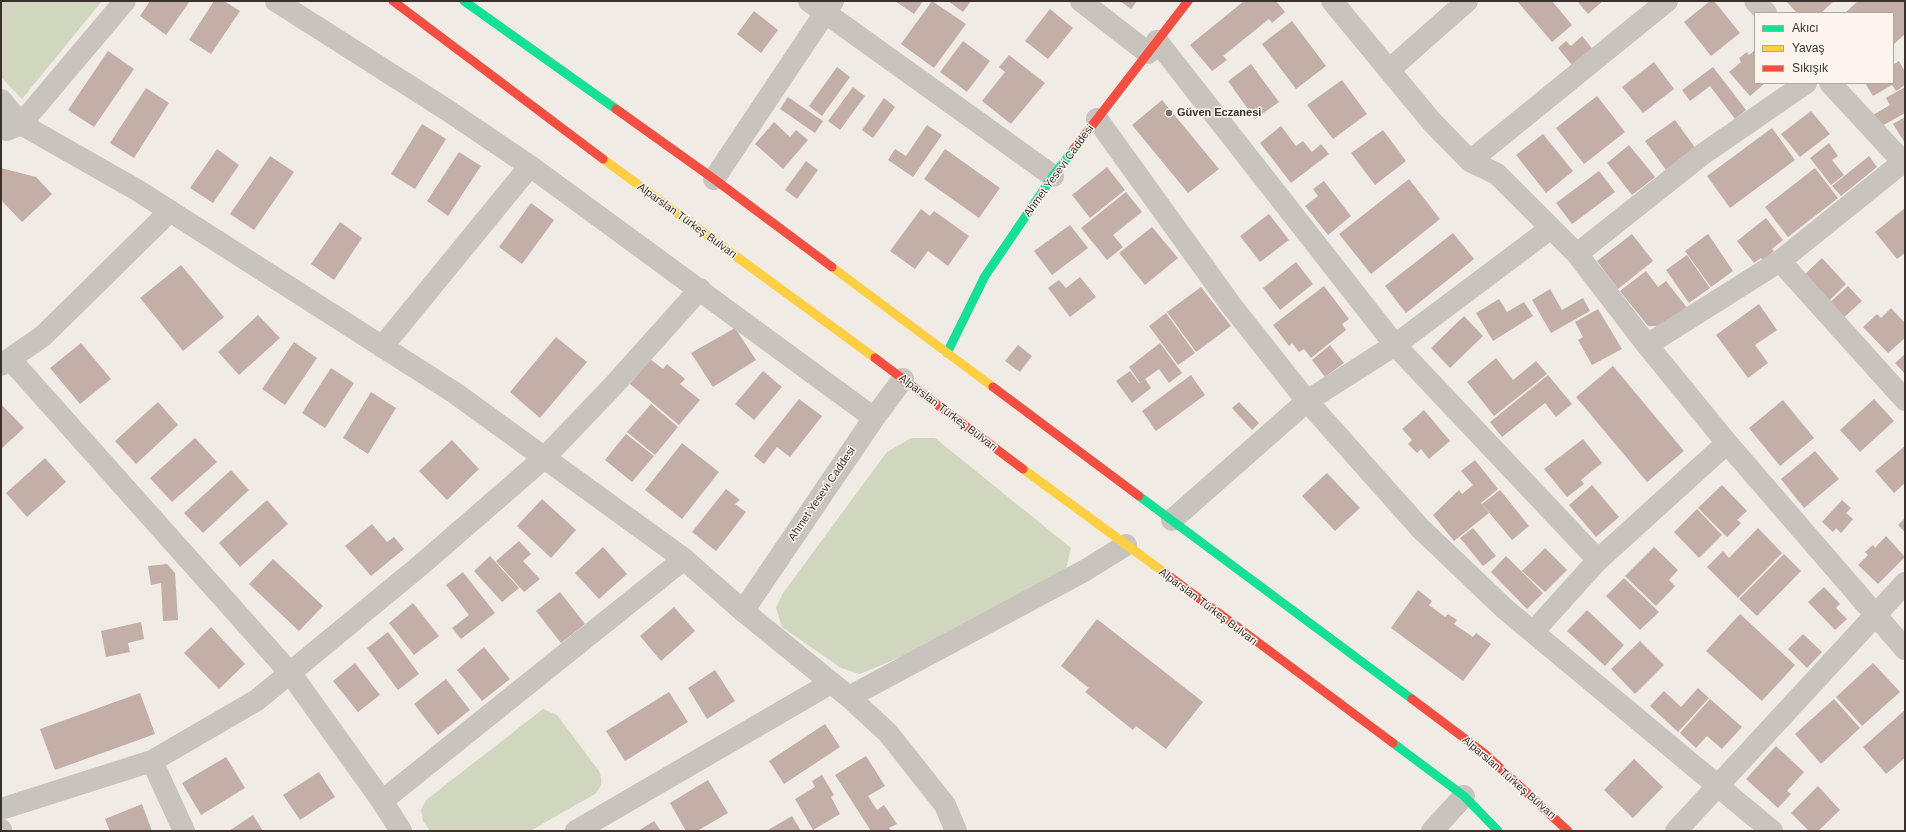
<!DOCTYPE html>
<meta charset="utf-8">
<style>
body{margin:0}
#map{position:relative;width:1906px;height:832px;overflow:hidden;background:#f0ebe5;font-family:Arial,sans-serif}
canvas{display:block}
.frame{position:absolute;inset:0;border:2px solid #3b302b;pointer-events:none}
.legend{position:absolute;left:1754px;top:12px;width:140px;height:72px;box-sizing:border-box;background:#fbf5ee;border:1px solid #aea6a0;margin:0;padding:5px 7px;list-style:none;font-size:12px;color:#3b302b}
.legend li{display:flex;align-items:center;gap:8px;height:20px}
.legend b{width:20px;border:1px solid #aea6a0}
</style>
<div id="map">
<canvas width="1906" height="832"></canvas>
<div class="frame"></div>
<ul class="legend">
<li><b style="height:5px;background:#16e098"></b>Akıcı</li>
<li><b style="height:5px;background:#ffcf43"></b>Yavaş</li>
<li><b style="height:5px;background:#f24e42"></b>Sıkışık</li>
</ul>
</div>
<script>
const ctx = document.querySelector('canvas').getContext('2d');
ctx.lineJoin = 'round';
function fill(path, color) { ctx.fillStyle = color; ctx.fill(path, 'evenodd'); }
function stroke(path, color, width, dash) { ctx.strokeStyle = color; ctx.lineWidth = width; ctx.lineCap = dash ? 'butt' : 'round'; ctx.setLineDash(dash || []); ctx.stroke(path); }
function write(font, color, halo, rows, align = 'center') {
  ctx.font = font + ' Arial,sans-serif'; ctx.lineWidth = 3; ctx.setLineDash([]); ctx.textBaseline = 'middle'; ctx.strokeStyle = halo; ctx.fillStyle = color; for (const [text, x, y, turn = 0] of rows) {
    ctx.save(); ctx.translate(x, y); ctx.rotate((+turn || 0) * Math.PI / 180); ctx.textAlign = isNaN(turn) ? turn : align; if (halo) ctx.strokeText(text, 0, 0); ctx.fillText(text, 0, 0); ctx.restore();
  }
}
const green = new Path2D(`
 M1,1H102L22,99L1,77Z
 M911,438H935L1071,548L1064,578L1046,596L860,674L841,668L782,627L776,608L783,593L887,452Z
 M543,709L557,715L599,771C603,781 602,786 595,794L530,831H430L423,821L421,810L426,800Z`);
const building = new Path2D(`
 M150,1H190L166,35L140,16Z
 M214,1H224L240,11L211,54L189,40Z
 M895,1H923L914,14Z
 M932,1L966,24L934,68L901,44Z
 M948,1H971L963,12Z
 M1120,1H1137L1131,9Z
 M1244,1H1276L1285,12L1272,23L1269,19L1223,56L1227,60L1212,71L1190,45Z
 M1517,1H1552L1572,25L1552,42Z
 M1577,1H1603L1588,14Z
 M1710,1H1714L1740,33L1711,56L1684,22Z
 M1786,1H1834L1821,13H1797Z
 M1858,1H1905V34L1893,45V13H1845Z
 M1050,9L1073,28L1048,59L1025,41Z
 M754,11L778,30L761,53L737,34Z
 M1292,21L1326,66L1296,89L1262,44Z
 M1582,36L1595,52L1576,70L1558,48L1566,41L1571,46Z
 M963,41L990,61L967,92L940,72Z
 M1755,50V83H1765L1750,96L1729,72L1741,62L1739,58L1747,52L1749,55Z
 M108,51L134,69L94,127L68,110Z
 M1009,55L1045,83L1011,124L982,101L1005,72L999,67Z
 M1899,61L1905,72V85L1896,91L1892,85L1873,96L1865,83H1893V65Z
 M1654,62L1674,89L1643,113L1622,87Z
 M1251,64L1279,102L1255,119L1228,81Z
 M837,67L850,77L822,116L809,106Z
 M1713,67L1746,110L1735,119L1710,86L1690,101L1682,90Z
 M1342,80L1367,114L1333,139L1307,105Z
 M853,87L865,96L840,130L828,121Z
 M1905,87V113L1880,127L1873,115L1890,105L1886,98Z
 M146,88L169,103L134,158L110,143Z
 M1597,96L1625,132L1584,164L1556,128Z
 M788,97L823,121L815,133L780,109Z
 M884,98L895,107L873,138L862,130Z
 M1162,100L1219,169L1188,193L1132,125Z
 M1811,111L1830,134L1800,157L1781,134Z
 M1905,117V143L1893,124Z
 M1675,120L1696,149L1666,170L1645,141Z
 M774,122L790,137L796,130L808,140L783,169L755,144Z
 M422,124L446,139L415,189L391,174Z
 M927,125L942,135L913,177L888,160L895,149L906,156Z
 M1281,126L1296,146L1303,141L1312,152L1321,144L1329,154L1291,183L1260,143Z
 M1772,128L1795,160L1730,208L1707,176Z
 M1383,130L1406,161L1375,185L1351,153Z
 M1543,134L1573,171L1546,193L1516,155Z
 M1829,143L1838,156L1832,160L1844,175L1831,185L1810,158Z
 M1629,145L1655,177L1632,195L1607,163Z
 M217,149L239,165L213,203L190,188Z
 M945,149L1000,188L979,218L924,179Z
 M459,152L481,166L448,216L427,201Z
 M270,156L294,172L254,230L230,214Z
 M1869,156L1877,167L1841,196L1832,186Z
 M806,161L818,170L797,199L785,190Z
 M1107,167L1125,190L1090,218L1072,195Z
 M1,168L36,177L52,194L22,222L1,200Z
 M1815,168L1838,198L1788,237L1765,207Z
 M1599,171L1615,192L1572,224L1556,203Z
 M1409,179L1440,219L1371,274L1339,234Z
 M1324,181L1351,216L1328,235L1305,206L1318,196L1313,189Z
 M1126,192L1142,212L1113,235L1123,247L1107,260L1081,228Z
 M531,203L554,220L522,264L499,247Z
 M1905,208V253L1897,259L1875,232Z
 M921,209L930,216L934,211L969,236L948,266L928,251L915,269L890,251Z
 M1269,214L1289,240L1260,262L1240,236Z
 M1766,218L1783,240L1772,249L1774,251L1763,260L1761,258L1754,263L1737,241Z
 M340,222L362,238L334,280L311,264Z
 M1070,225L1088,248L1052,275L1034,251Z
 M1152,227L1178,258L1145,285L1119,253Z
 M1453,233L1474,259L1406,313L1385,286Z
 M1632,234L1653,261L1618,289L1597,261Z
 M1708,234L1733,271L1711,287L1685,251Z
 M1687,255L1710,288L1689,303L1666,270Z
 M1822,258L1846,284L1826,304L1802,277Z
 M1296,262L1313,284L1280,310L1263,288Z
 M181,265L224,317L183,351L140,298Z
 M1646,271L1658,287L1666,281L1688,309L1665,326H1648L1620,291Z
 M1080,277L1096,297L1070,317L1048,288L1059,280L1066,288Z
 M1324,286L1349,319L1342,324L1346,330L1311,358L1304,349L1299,352L1292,343L1289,346L1273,325Z
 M1848,286L1862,301L1841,320L1827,305Z
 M1201,287L1231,326L1196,352L1167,312Z
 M1550,289L1562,310L1583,298L1590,311L1551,333L1532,300Z
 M1499,299L1507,312L1524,302L1533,316L1493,341L1476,313Z
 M1759,304L1777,330L1755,345L1768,363L1748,378L1716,335Z
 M1891,308L1905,323V338L1888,353L1863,327L1877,314L1881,318Z
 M1598,309L1622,349L1592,365L1578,340L1583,337L1575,322Z
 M1166,313L1195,353L1178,365L1149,326Z
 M258,315L280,338L239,375L218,352Z
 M1464,316L1483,336L1450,368L1431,348Z
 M735,328L756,360L713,387L691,353Z
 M556,337L587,362L540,418L510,392Z
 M294,342L317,358L285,405L262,389Z
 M81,343L111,379L80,404L50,368Z
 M1160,343L1182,373L1169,383L1159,369L1145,379L1151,388L1132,403L1116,381L1130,371L1139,383H1140L1129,367Z
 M1018,345L1032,356L1020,372L1005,361Z
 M1330,345L1344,363L1325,377L1312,360Z
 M1905,354V374L1895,363Z
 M1496,358L1513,380L1536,361L1547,374L1494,416L1467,382Z
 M650,359L663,369L667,364L685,379L680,384L700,400L679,425L630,384Z
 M1613,366L1684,451L1647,482L1576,397Z
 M331,368L354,383L325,428L302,413Z
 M763,371L782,387L754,420L735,404Z
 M1191,375L1205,395L1156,431L1142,411Z
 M1548,375L1572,404L1556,417L1545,403L1502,437L1490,422Z
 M371,392L396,408L368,454L343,438Z
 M799,399L822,416L790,457L777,447L764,464L754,456Z
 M1874,399L1894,421L1860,452L1840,430Z
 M1783,400L1814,438L1780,466L1749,428Z
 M158,402L178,425L136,464L115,441Z
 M1239,402L1259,423L1252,430L1232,408Z
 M1,404L24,428L1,449Z
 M651,404L678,427L655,455L627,432Z
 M1424,410L1450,441L1429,459L1421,449L1417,453L1408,444L1412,440L1402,429Z
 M626,434L654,456L632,482L605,460Z
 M195,438L217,462L172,502L150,478Z
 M1583,439L1602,463L1581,480L1584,484L1567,497L1544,469Z
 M452,440L479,469L447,500L419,471Z
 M682,443L719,472L682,519L645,490Z
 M1905,446V483L1894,493L1875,471Z
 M1815,451L1839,479L1804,508L1781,479Z
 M45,458L66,482L27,517L6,493Z
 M1475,460L1498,489L1481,503L1489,513L1454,541L1433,515L1459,490L1462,494L1473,485L1461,471Z
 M231,470L249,490L203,533L184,513Z
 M1327,473L1360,508L1335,531L1302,496Z
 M1592,485L1619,517L1596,537L1569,505Z
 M1722,485L1747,511L1737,520L1741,523L1727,537L1698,508Z
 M726,489L740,500L735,504L746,512L716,551L692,532Z
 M1500,490L1529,526L1512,540L1482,504Z
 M542,499L576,530L551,558L517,526Z
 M267,500L288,524L240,567L219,543Z
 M1842,500L1851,508L1846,513L1853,519L1841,533L1836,528L1833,532L1822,522Z
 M1697,509L1722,535L1699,558L1674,532Z
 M1905,518V532L1898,525Z
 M372,524L387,542L394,537L404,549L371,576L345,546Z
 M1473,528L1496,556L1483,566L1460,538Z
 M1758,528L1782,553L1738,598L1707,567L1723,551L1729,558Z
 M1886,536L1905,557L1878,584L1858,565L1868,555L1865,552L1873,545L1875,548Z
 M519,541L531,554L523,561L540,579L524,592L496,561Z
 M603,547L627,574L599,599L575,573Z
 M1654,547L1678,570L1669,580L1675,586L1656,606L1625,576Z
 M1545,548L1567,570L1545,592L1522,571Z
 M1784,554L1801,571L1757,616L1739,599Z
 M490,556L519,588L502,602L474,571Z
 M1506,556L1543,593L1527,609L1491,572Z
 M273,559L323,606L299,631L249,584Z
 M167,564L175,573L178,620L163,621L161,583L151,585L148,566Z
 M463,572L495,613L461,639L452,628L469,615L446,585Z
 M1624,578L1659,612L1640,630L1606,596Z
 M1824,587L1840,604L1836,608L1847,619L1835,630L1808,602Z
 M1418,590L1432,601L1429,605L1445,617L1448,614L1457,620L1454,624L1473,637L1476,633L1491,644L1463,681L1391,628Z
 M560,592L585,624L561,643L536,611Z
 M413,603L439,636L414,655L389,623Z
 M674,607L695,631L661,661L640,636Z
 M1587,610L1624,645L1605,666L1567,631Z
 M1740,614L1795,665L1762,701L1706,651Z
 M1097,619L1203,702L1166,749L1136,726L1133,730L1085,692L1089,688L1061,666Z
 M141,622L144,639L128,643L130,652L106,657L101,631Z
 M211,627L245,664L219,689L184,653Z
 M388,632L419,674L398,690L367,648Z
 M1803,634L1822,652L1807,668L1788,649Z
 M1640,641L1664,665L1635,694L1611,669Z
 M484,647L510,679L482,701L457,670Z
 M355,663L380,695L358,712L333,681Z
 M1873,663L1900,692L1862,726L1836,697Z
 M715,670L735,701L707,719L688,688Z
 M446,679L470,710L438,735L414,704Z
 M1698,688L1709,698L1678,732L1650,706L1664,691L1681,707Z
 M669,692L688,722L625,761L606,731Z
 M140,693L155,734L55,770L40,729Z
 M1710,699L1742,727L1722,749L1707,736L1696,748L1680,733Z
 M1834,699L1860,728L1821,764L1795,734Z
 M1905,710V758L1886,774L1863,747Z
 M825,724L840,747L784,784L769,761Z
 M1776,746L1804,772L1787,791L1791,794L1778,808L1746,779Z
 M866,756L885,786L868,796L877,810L884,805L897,824L889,828L891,831H871L835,775Z
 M226,757L245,788L201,815L182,783Z
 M1634,759L1663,787L1633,818L1604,790Z
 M319,772L335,797L300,820L283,795Z
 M822,775L834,795L831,797L840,814L813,830L795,799L815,787L812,781Z
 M708,780L728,813L697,831H686L670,803Z
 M1818,786L1840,810L1818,831H1809L1791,813Z
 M142,804L152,831H110L105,819Z
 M253,815L263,831H229Z
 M792,816L801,831H769L768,830Z
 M654,821L661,831H638Z`);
const street = new Path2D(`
 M276,1L447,110L530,166L874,418
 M809,1L1053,176
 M1081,1L1148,53
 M1332,1L1432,122L1470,161L1497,174L1577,254L1647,345L1727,443L1905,649
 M1755,1L1766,13
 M1157,41L1395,345L1598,560
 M1389,70L1467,1
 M1830,83L1905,164
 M1,100L21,124L137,190L455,393L684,559L743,611L849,697L888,733L945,805L956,831
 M1097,119L1231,305L1307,401L1420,528L1505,609L1772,831
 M1,128L7,130L21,124L125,1
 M1470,161L1667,1
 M714,179L833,1
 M1577,254L1703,154L1806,83
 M1780,261L1905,400
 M1647,345L1780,261L1903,162
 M382,347L530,166
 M10,359L291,674L382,801L401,831
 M1,365L43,336L170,211
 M1172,520L1307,401L1395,345L1551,228
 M743,611L874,418L903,379
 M1533,632L1598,560L1727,443
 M849,697L1084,571L1126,545
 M152,761L184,831
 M382,801L684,559
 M1,809L152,761L257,700L422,564L544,458L613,386L700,289
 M1,830V831
 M576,831L831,683
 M1432,831L1464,796
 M1676,831L1905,583`);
const fast = new Path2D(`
 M464,1L616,109
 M947,353L985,276L1053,176L1074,149
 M1139,496L1412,699
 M1393,743L1464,796L1498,831`);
const slow = new Path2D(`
 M603,159L875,358
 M832,267L993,387
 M1023,469L1165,573`);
const jam = new Path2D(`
 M393,1L603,159
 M616,109L714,179L832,267
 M1074,149L1188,1
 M875,358L1023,469
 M993,387L1139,496
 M1165,573L1393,743
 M1412,699L1484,753L1568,831`);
const markers = [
 [1169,113,4,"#7a716c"]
];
const poiNames = [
 ["Güven Eczanesi",1177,113]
];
const streetNames = [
 ["Ahmet Yesevi Caddesi",1059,171,-54],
 ["Alparslan Türkeş Bulvarı",687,221,36],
 ["Alparslan Türkeş Bulvarı",948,413,37],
 ["Ahmet Yesevi Caddesi",822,494,-56],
 ["Alparslan Türkeş Bulvarı",1208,607,37],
 ["Alparslan Türkeş Bulvarı",1509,778,41]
];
fill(green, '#d1d6bf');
fill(building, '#c3afa7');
stroke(street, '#c9c3be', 22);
stroke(fast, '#16e098', 9);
stroke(slow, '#ffcf43', 9);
stroke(jam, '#f24e42', 9);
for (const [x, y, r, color] of markers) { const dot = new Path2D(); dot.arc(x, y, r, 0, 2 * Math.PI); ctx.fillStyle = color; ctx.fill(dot); stroke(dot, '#fbf5ee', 1.5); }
write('bold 11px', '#3b302b', '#fbf5ee', poiNames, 'left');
write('11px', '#3b302b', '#fbf5ee', streetNames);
</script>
